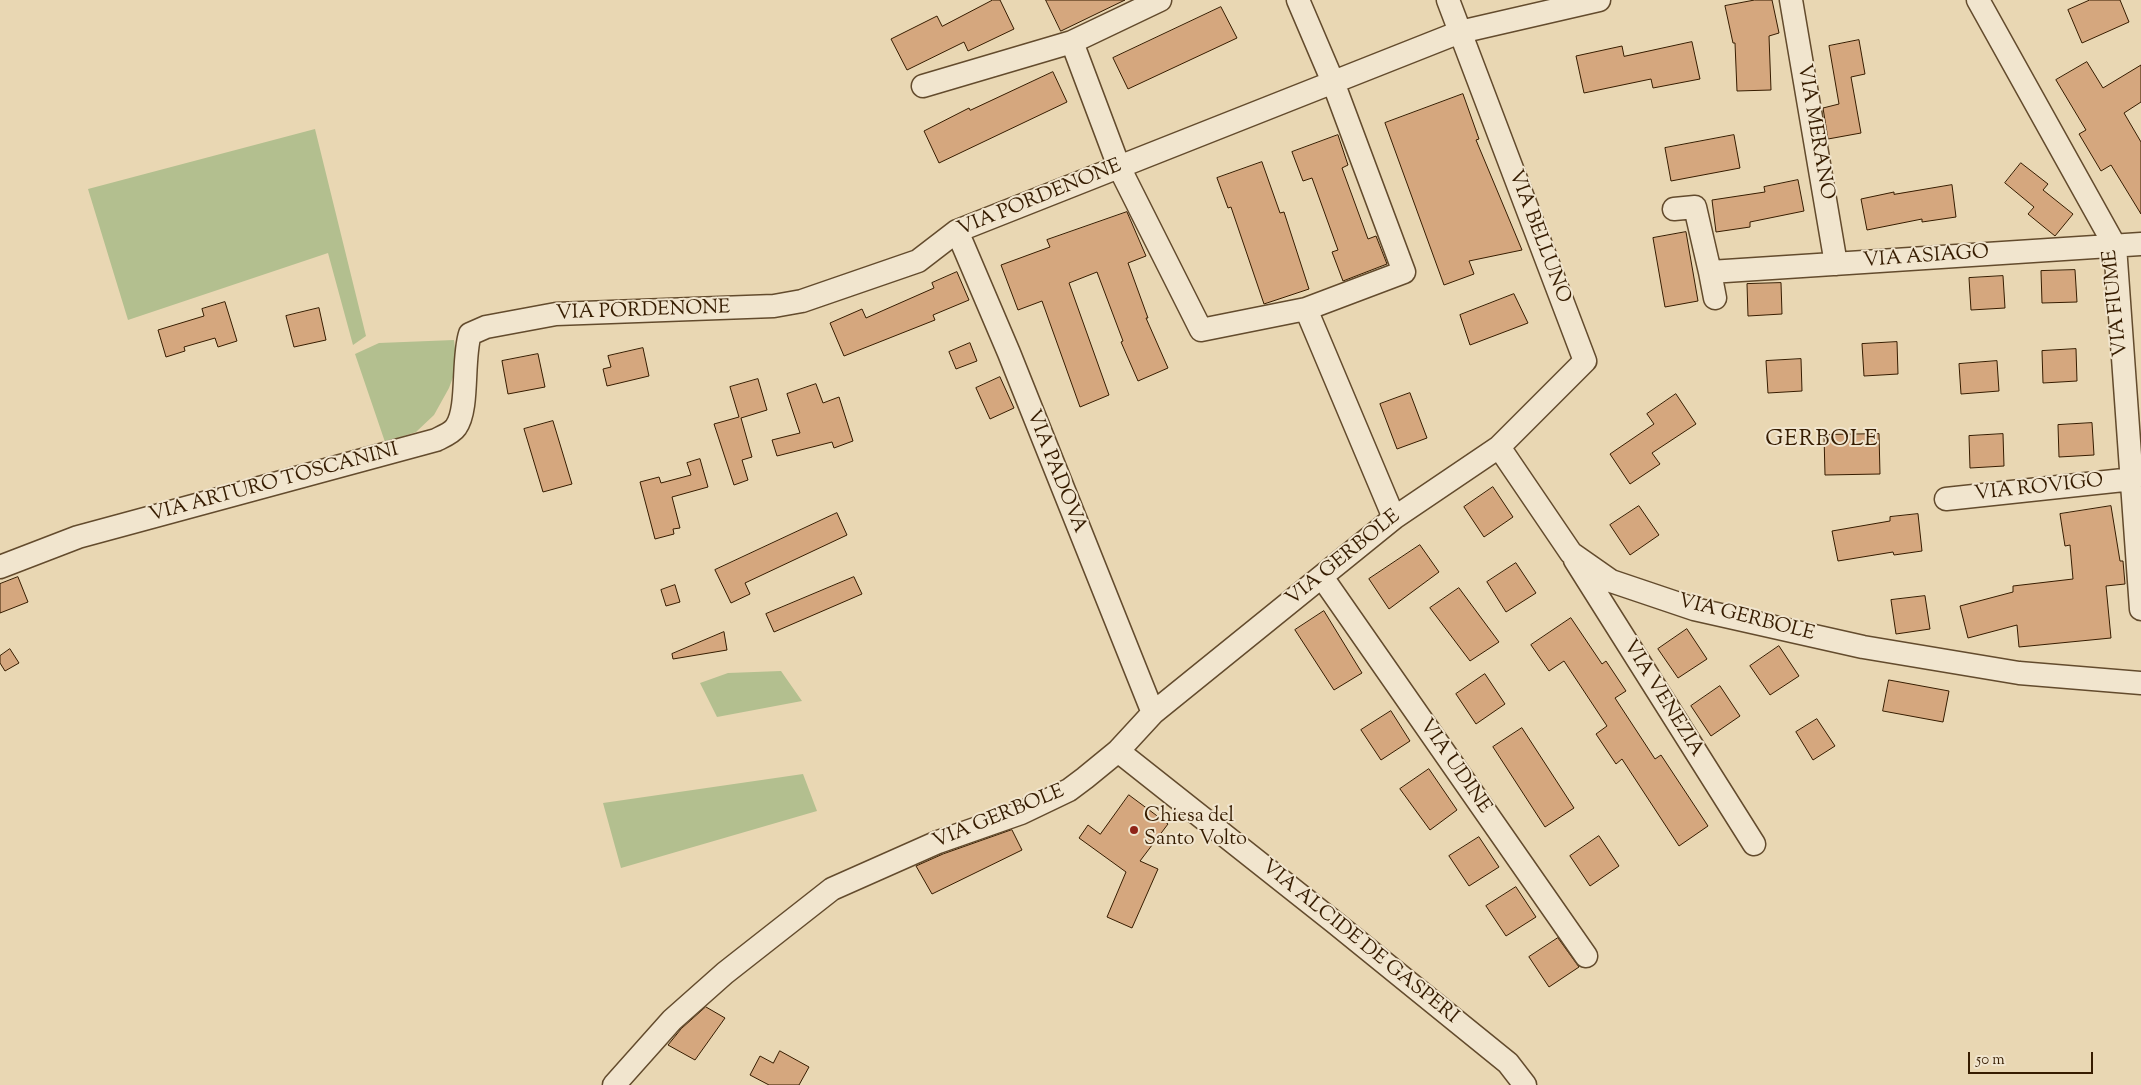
<!DOCTYPE html>
<style>
body{margin:0}
#map{position:relative;width:2141px;height:1085px;overflow:hidden;background:#e9d7b3;font-family:"Sorts Mill Goudy",serif}
canvas{display:block}
.scale{position:absolute;left:1968px;top:1052px;width:125px;height:22px;box-sizing:border-box;border:2px solid #361c00;border-top:0;padding-left:6px;font-size:15px;line-height:18px;white-space:nowrap;color:#361c00;-webkit-text-stroke:4px #f1e5ce;paint-order:stroke}
</style>
<div id="map">
<canvas width="2141" height="1085"></canvas>
<div class="scale">50 m</div>
</div>
<script>
const ctx = document.querySelector('canvas').getContext('2d');
ctx.lineJoin = 'round';
function fill(path, color) { ctx.fillStyle = color; ctx.fill(path, 'evenodd'); }
function stroke(path, color, width, dash) { ctx.strokeStyle = color; ctx.lineWidth = width; ctx.lineCap = dash ? 'butt' : 'round'; ctx.setLineDash(dash || []); ctx.stroke(path); }
function write(font, color, halo, rows, align = 'center') {
  ctx.font = font + ' "Sorts Mill Goudy",serif'; ctx.lineWidth = 4; ctx.setLineDash([]); ctx.textBaseline = 'middle'; ctx.strokeStyle = halo; ctx.fillStyle = color; for (const [text, x, y, turn = 0] of rows) {
    ctx.save(); ctx.translate(x, y); ctx.rotate((+turn || 0) * Math.PI / 180); ctx.textAlign = isNaN(turn) ? turn : align; if (halo) ctx.strokeText(text, 0, 0); ctx.fillText(text, 0, 0); ctx.restore();
  }
}
const green = new Path2D(`
 M315,129L366,336L353,345L328,253L128,320L88,189Z
 M454,340L457,366L449,388L434,415L416,432L385,442L355,354L379,343Z
 M781,671L802,701L717,717L700,683L728,673Z
 M803,774L817,811L621,868L603,803Z`);
const building = new Path2D(`
 M993,0H1000L1014,29L968,51L964,42L907,70L891,39L937,16L942,26Z
 M1046,0H1125L1061,31Z
 M1755,0H1772L1779,33L1769,36L1771,90L1737,91L1735,43H1733L1725,6Z
 M2090,0H2120L2129,22L2082,43L2068,10Z
 M1221,7L1237,38L1128,89L1113,58Z
 M1859,40L1865,74L1851,77L1861,133L1828,139L1823,108L1839,104L1829,46Z
 M1692,42L1700,79L1653,88L1651,79L1584,93L1576,56L1622,46L1624,56Z
 M2087,62L2103,88L2141,65V102L2124,113L2141,142V214L2111,165L2101,171L2079,134L2086,130L2056,80Z
 M1053,72L1067,102L939,163L924,131L969,108L970,110Z
 M1463,94L1479,139L1476,140L1522,250L1469,261L1474,274L1444,285L1385,123Z
 M1338,135L1348,165L1342,168L1368,239L1376,236L1387,264L1343,281L1332,252L1338,250L1312,178L1303,181L1292,152Z
 M1734,135L1740,168L1671,181L1665,148Z
 M1262,162L1280,213L1284,212L1309,289L1264,304L1231,207L1228,208L1217,178Z
 M2021,163L2048,184L2043,190L2073,214L2055,236L2028,214L2034,207L2005,183Z
 M1798,180L1804,211L1750,222V227L1716,232L1712,200L1765,192L1764,187Z
 M1952,185L1956,217L1922,222V219L1867,230L1861,199L1894,192V194Z
 M1127,212L1146,256L1128,263L1148,318H1146L1168,368L1138,381L1121,342L1123,341L1097,272L1069,283L1109,395L1080,407L1042,301L1018,310L1001,265L1050,247L1047,240Z
 M1686,232L1698,301L1665,307L1653,238Z
 M2075,270L2077,302L2042,303L2041,271Z
 M957,272L969,300L933,315L935,320L844,356L830,323L862,309L866,318L934,288L932,283Z
 M2003,276L2005,308L1971,310L1969,278Z
 M1781,283L1782,314L1748,316L1747,284Z
 M1514,294L1528,323L1470,345L1460,315Z
 M225,302L237,341L218,347L215,338L184,347L185,351L166,357L158,330L204,316L202,309Z
 M319,308L326,340L294,347L286,316Z
 M1897,342L1898,374L1864,376L1862,344Z
 M970,343L977,361L956,369L949,352Z
 M643,348L649,376L607,386L603,369L611,367L608,356Z
 M2076,349L2077,381L2043,383L2042,351Z
 M538,354L545,387L508,394L502,361Z
 M1801,359L1802,391L1768,393L1766,361Z
 M1997,361L1999,391L1961,394L1959,364Z
 M1000,377L1014,408L990,419L976,388Z
 M758,379L767,410L741,418L752,457L742,460L748,480L734,485L714,424L739,417L730,387Z
 M816,384L823,403L839,397L853,441L834,448L832,442L777,456L772,440L800,433L787,394Z
 M1410,393L1427,438L1397,449L1380,404Z
 M1676,394L1696,424L1652,453L1660,464L1630,484L1610,454L1654,424L1647,414Z
 M553,421L572,484L543,492L524,429Z
 M2092,423L2094,455L2059,457L2058,425Z
 M1879,434L1880,474L1825,475L1824,435Z
 M2003,434L2004,466L1970,468L1969,436Z
 M700,459L708,487L672,497L680,528L673,529L674,534L655,539L640,482L659,477L661,483L691,475L687,463Z
 M1493,487L1513,517L1484,537L1464,507Z
 M1639,506L1659,535L1630,555L1610,525Z
 M2111,506L2120,561H2123L2125,584L2106,586L2111,638L2019,647L2017,625L1968,638L1960,606L2013,592V586L2073,579L2070,545L2065,546L2060,514Z
 M837,513L847,535L745,583L750,594L731,603L715,570Z
 M1918,514L1922,551L1894,555L1893,552L1838,561L1832,531L1890,521V517Z
 M1420,545L1439,572L1389,609L1369,579Z
 M1516,563L1536,593L1506,612L1487,582Z
 M18,577L28,602L0,613V584Z
 M854,577L862,594L774,632L766,614Z
 M675,585L680,602L666,606L661,590Z
 M1459,588L1499,642L1470,661L1430,608Z
 M1925,596L1930,629L1896,634L1891,600Z
 M1324,611L1362,673L1334,690L1295,630Z
 M1571,618L1602,664L1606,661L1626,691L1615,698L1655,759L1661,755L1708,826L1679,846L1622,759L1616,764L1596,734L1607,726L1564,661L1549,671L1531,645Z
 M1687,629L1707,659L1678,678L1658,649Z
 M724,632L727,650L673,659L672,654Z
 M1779,646L1799,676L1770,695L1750,666Z
 M10,649L19,663L5,671L0,663V656Z
 M1485,674L1505,704L1476,724L1456,694Z
 M1889,680L1949,691L1943,722L1883,711Z
 M1720,686L1740,716L1711,736L1691,706Z
 M1391,711L1410,741L1381,760L1361,730Z
 M1817,719L1835,746L1813,760L1796,732Z
 M1522,728L1574,808L1545,827L1493,747Z
 M1429,769L1457,810L1430,830L1400,789Z
 M1129,795L1168,824L1140,861L1158,869L1132,928L1107,917L1126,872L1079,838L1088,825L1100,834Z
 M1012,830L1022,850L932,894L916,866L943,854Z
 M1599,836L1619,866L1590,886L1570,856Z
 M1479,837L1499,867L1469,886L1449,856Z
 M1516,887L1536,917L1506,936L1486,906Z
 M1558,938L1579,967L1549,987L1529,957Z
 M706,1007L725,1018L695,1060L668,1045L681,1029Z
 M780,1051L809,1067L799,1085H769L750,1075L760,1056L773,1063Z`);
const minor = new Path2D(`
 M1298,0L1333,82L1404,272L1306,309L1394,518
 M1791,0L1836,264
 M1978,0L2115,246L2141,609
 M1072,42L1119,167L1201,330L1306,309
 M923,86L1072,42L1160,0
 M1674,209L1695,207L1710,272
 M957,231L1009,353L1153,713
 M1715,298L1710,272L2141,244
 M1499,447L1571,553L1611,581L1694,609L1863,647L2019,673L2141,683
 M1946,499L2133,479
 M1575,560L1754,844
 M0,567L78,537L436,440C442,437 452,433 456,427C469,409 462,359 470,334L486,327L556,314L774,306L802,301L918,261L957,231L1460,32L1599,0
 M1322,577L1586,956
 M1118,751L1334,922L1508,1063L1525,1085
 M614,1085L672,1020L725,973L832,889L938,842L1021,813L1069,790L1085,778L1118,751L1153,713L1394,518L1499,447L1585,361L1448,0`);
const markers = [
 [1134,830,5,"#8f2418"]
];
const streetNames = [
 ["VIA MERANO",1814,132,80],
 ["VIA PORDENONE",1040,199,-22],
 ["VIA BELLUNO",1538,237,69],
 ["VIA ASIAGO",1926,258,-4],
 ["VIA FIUME",2117,303,-96],
 ["VIA PORDENONE",643,312,-2],
 ["VIA PADOVA",1055,472,68],
 ["VIA ARTURO TOSCANINI",274,484,-15],
 ["VIA ROVIGO",2039,489,-6],
 ["VIA GERBOLE",1344,559,-39],
 ["VIA GERBOLE",1746,619,14],
 ["VIA VENEZIA",1662,699,58],
 ["VIA UDINE",1454,767,55],
 ["VIA GERBOLE",999,818,-22],
 ["VIA ALCIDE DE GASPERI",1359,943,39]
];
const poiNames = [
 ["Chiesa del",1144,818],
 ["Santo Volto",1144,841]
];
const quarterNames = [
 ["GERBOLE",1822,441]
];
fill(green, '#b3bf8f');
fill(building, '#d5a77e');
stroke(building, '#361c00', 1);
stroke(minor, '#634b2d', 25);
stroke(minor, '#f1e5ce', 22);
for (const [x, y, r, color] of markers) { const dot = new Path2D(); dot.arc(x, y, r, 0, 2 * Math.PI); ctx.fillStyle = color; ctx.fill(dot); stroke(dot, '#f1e5ce', 2); }
write('20px', '#361c00', '#f1e5ce', streetNames);
write('20px', '#361c00', '#f1e5ce', poiNames, 'left');
ctx.letterSpacing = '1px';
write('22px', '#361c00', '#f1e5ce', quarterNames);
ctx.letterSpacing = '0px';
</script>
